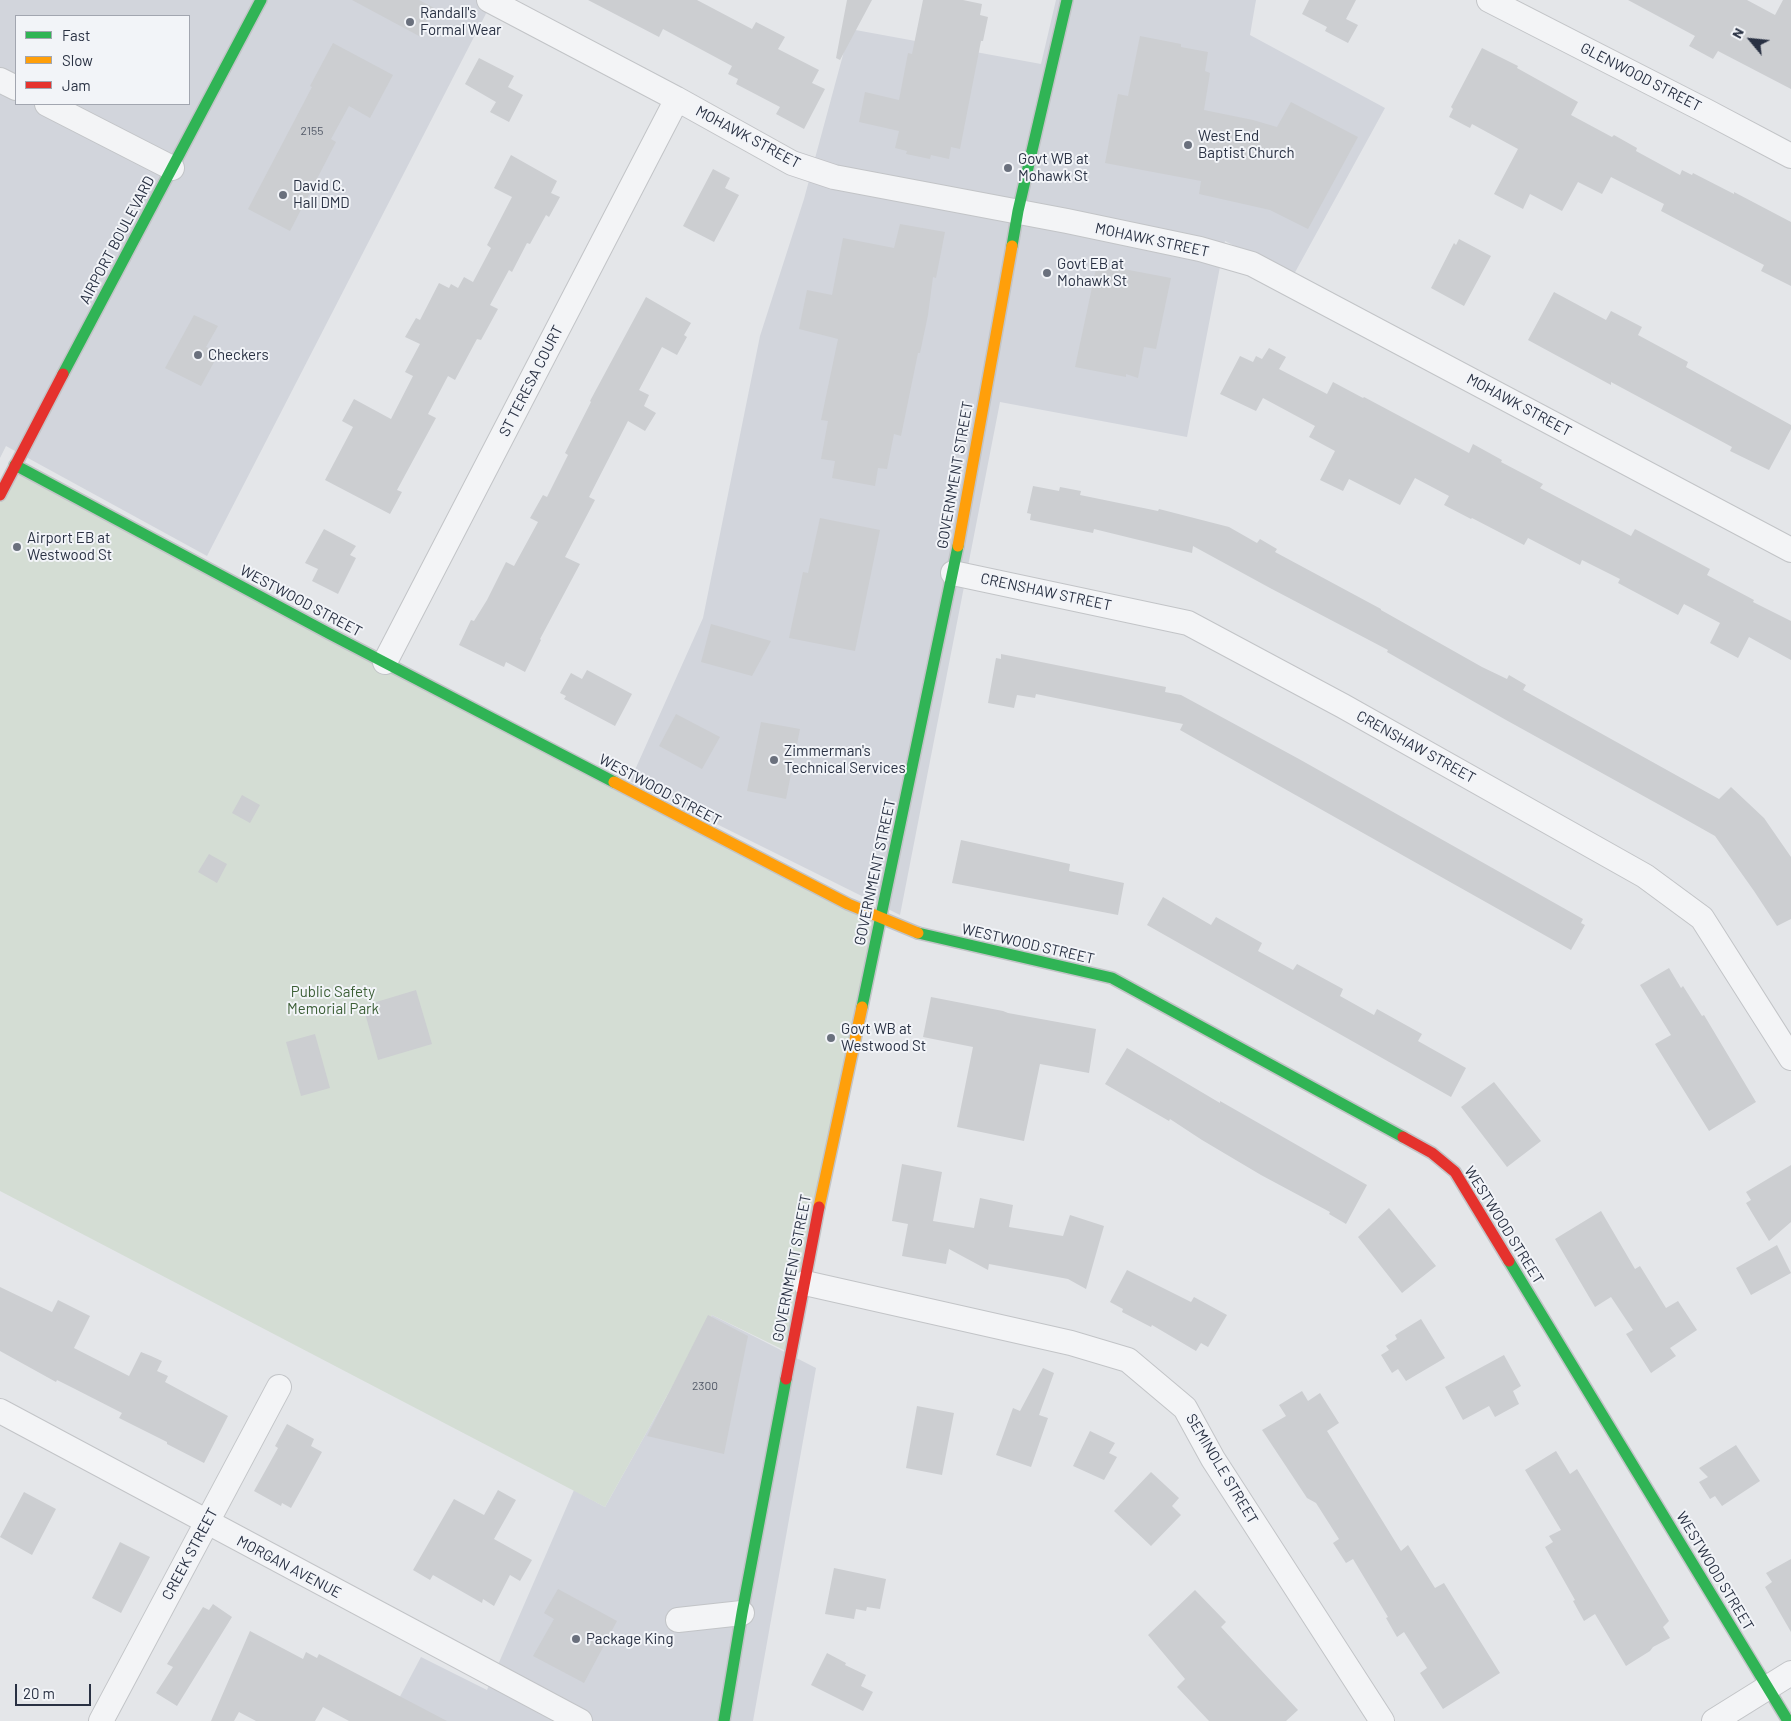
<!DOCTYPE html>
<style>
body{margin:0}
#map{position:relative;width:1791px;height:1721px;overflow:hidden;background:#e4e6e9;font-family:Barlow,sans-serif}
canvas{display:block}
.legend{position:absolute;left:15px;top:15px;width:175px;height:90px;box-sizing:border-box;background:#f2f4f8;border:1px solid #a2a6b0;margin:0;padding:6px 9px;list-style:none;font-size:15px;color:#293143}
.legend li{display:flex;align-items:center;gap:10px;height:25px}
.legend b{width:25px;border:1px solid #a2a6b0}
.north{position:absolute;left:1726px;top:15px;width:50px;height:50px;-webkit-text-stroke:4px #f2f4f8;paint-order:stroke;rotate:298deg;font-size:14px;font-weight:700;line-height:20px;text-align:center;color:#293143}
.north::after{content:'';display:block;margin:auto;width:18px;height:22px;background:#293143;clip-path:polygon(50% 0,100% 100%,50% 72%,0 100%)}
.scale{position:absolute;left:15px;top:1684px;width:76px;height:22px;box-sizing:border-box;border:2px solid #293143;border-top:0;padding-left:6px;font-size:15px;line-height:18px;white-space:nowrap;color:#293143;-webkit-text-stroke:4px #f2f4f8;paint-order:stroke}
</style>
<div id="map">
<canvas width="1791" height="1721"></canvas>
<ul class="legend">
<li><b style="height:6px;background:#30b455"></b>Fast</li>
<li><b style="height:6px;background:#ff9f0a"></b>Slow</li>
<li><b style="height:6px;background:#e5322d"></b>Jam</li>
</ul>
<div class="north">N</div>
<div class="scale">20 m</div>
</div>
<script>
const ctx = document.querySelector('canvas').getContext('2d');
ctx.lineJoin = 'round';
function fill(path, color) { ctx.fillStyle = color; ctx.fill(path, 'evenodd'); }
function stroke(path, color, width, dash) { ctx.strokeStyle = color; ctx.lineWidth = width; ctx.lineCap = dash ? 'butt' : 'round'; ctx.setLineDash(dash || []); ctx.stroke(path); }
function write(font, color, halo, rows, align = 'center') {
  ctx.font = font + ' Barlow,sans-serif'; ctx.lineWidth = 4; ctx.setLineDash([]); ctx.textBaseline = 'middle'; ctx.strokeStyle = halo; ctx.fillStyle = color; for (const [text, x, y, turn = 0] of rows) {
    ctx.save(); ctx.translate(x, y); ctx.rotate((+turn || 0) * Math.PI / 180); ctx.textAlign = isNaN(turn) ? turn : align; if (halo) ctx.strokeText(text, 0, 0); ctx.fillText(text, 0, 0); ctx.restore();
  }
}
const built = new Path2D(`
 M0,0H493L207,556L6,446L0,458ZM16,16H189V104H16Z
 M1056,0H1256L1250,35L1385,108L1293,276L1225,241L1187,437L1000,402L900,915L630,781L703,618L760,336L804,199L850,29L1041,64Z
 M712,1315L816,1368L753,1721H387L421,1657L487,1690L574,1490L605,1507Z`);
const green = new Path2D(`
 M15,465L881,919L790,1353L712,1315L605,1507L0,1191V495Z`);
const building = new Path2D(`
 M352,0H419L434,8L419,36Z
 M588,0H697L752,29L756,22L785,37L778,49L819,70L812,83L825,89L804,129L776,114L780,107L736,84L738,79L728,74L732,66L663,29L659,37Z
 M847,0H872L840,60L836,58Z
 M923,0H963L982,4L980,15L988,17L983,41H981L960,149L951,147L949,159L931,155L930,159L906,154L907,151L895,148L899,131L859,122L865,92L899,100L908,53L912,54Z
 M1309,0H1356L1346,19L1358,25L1348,43L1325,31L1327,27L1302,14Z
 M1628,0H1747L1775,15L1783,0H1791V89L1718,51L1713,59L1689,46L1695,36Z
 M1140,36L1181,44V47L1208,52L1205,71L1210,73L1204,110L1253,120L1277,127L1291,102L1358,137L1308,229L1270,210L1199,194L1201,181L1105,163L1118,94L1128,96Z
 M333,43L393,75L370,118L349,106L331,139L336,142L290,231L248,209L312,87L310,86Z
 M1482,48L1518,66L1517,68L1578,102L1571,115L1612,137L1614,135L1637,148L1636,151L1680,175L1682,170L1692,175L1693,173L1734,194V192L1791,222V286L1761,271L1764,265L1661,211L1664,204L1611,177L1602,194L1578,182L1562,211L1530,194L1523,209L1494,194L1518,149L1472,124L1470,128L1449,117L1453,109L1451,107Z
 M479,58L514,76L508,87L523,95L509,122L490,112L496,102L465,84Z
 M511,155L557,181L551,193L560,197L549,217L546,215L530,244L527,243L512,272L509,270L490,305L498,309L481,340L477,339L455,380L448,376L428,414L436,418L397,490L402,492L390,514L325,480L353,427L342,421L354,399L391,419L413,376L405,372L420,344L405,337L416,318L420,320L439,283L449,288L451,284L458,288L464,277L473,282L491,248L487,245L512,197L494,188Z
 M713,169L730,178L725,188L739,195L714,242L683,226Z
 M900,224L945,232L936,278L933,277L928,315L920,353H918L901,436L894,434L887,469L878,468L875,486L832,478L835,461L821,459L828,421L821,420L838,339L799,329L807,290L832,295L843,238L894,248Z
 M1459,239L1491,256L1464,306L1431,288L1454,243L1456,245Z
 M1097,264L1171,278L1156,349L1144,347L1138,378L1126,374V377L1075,367Z
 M1554,292L1606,320L1611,311L1642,327L1638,335L1688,362L1686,367L1791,425V429L1769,470L1730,451L1732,447L1611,382V385L1528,340Z
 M646,297L691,323L684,335L687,337L677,355L662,347L639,390L649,395L644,406L656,413L645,431L628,421L589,497L595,500L565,557L580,564L540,639L541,640L525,672L506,662L504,667L459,645L471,620L474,621L487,600L506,562L514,566L538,522L530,518L543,495L547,497L568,455L565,453L591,402L590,401Z
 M194,315L218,326L206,347L219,353L201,386L165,368Z
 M1269,348L1286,357L1279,369L1327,394L1333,382L1363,398L1364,397L1469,453L1473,444L1502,460L1501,462L1543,484L1540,488L1631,536L1635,529L1710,569L1707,575L1754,600L1753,602L1791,621V660L1749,637L1738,658L1710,643L1720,623L1684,604L1678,615L1618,583L1620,579L1582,560L1580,565L1528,538L1524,545L1472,518L1471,519L1444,505L1449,496L1415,478L1400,505L1349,479L1343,491L1320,480L1335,451L1309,437L1315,426L1263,398L1256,411L1220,394L1240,356L1253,362L1256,356L1262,359Z
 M1033,486L1059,491L1060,487L1081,491L1080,495L1158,511L1159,509L1229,527L1257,543L1260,539L1277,549L1275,552L1381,609V610L1482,667L1507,679L1509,675L1526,685L1523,690L1719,799L1731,787L1764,818L1791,857V919L1777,926L1754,891L1715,836L1676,814L1506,720L1387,652L1388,650L1270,588L1193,546L1192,553L1094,529L1093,533L1030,520L1031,514L1027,513Z
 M820,518L880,530L855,651L789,638L803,572L808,573Z
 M324,529L356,546L350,555L356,558L338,594L312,581L318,569L305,563Z
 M711,624L771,641L752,676L701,662Z
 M1001,654L1166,687L1165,692L1181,695L1299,759L1583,919L1581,923L1585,925L1571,950L1180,730L1183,724L1036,694L1035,698L1017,695L1014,708L988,703L996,658L1001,659Z
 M587,670L632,694L615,726L564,699L566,696L560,693L571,673L582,679Z
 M676,714L720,737L702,769L659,746Z
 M761,722L800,729L786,799L747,791Z
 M242,795L260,805L250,823L232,813Z
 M961,840L1070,864L1069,871L1124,883L1118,915L952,883Z
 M209,854L227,864L217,883L198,872Z
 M1163,897L1211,925L1216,917L1262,943L1258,951L1293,970L1297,964L1343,989L1340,996L1374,1015L1377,1009L1422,1034L1418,1041L1466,1068L1451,1097L1147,925Z
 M1669,968L1681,988L1683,986L1702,1016L1704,1015L1756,1102L1709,1131L1655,1044L1671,1035L1640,985Z
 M416,990L432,1044L378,1060L363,1006Z
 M931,997L1003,1011L1008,1013L1096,1029L1089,1073L1040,1064L1024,1141L957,1127L973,1047L923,1037Z
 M315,1034L330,1088L301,1096L286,1042Z
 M1127,1048L1220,1103V1101L1367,1185L1346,1224L1329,1214L1330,1212L1261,1175L1202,1140L1170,1119L1169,1121L1105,1084Z
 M1494,1082L1541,1141L1507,1167L1461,1107Z
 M902,1164L942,1172L933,1221L974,1228L980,1198L1013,1205L1009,1227L1063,1236L1070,1215L1104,1226L1086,1289L1068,1279L989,1264L988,1270L949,1249L946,1264L902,1256L908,1224L892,1221Z
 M1791,1165V1222L1769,1241L1746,1203L1751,1200L1746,1192Z
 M1389,1208L1436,1266L1402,1293L1358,1237Z
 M1601,1211L1635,1269L1640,1266L1666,1308L1678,1301L1697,1330L1670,1348L1676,1356L1651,1373L1626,1334L1633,1330L1611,1297L1595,1307L1555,1239Z
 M1777,1245L1791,1273L1751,1295L1736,1268Z
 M1127,1270L1191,1302L1194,1297L1227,1315L1208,1347L1201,1343L1196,1351L1152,1325L1151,1327L1122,1312L1123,1309L1110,1302Z
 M0,1287L52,1312L58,1300L90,1316L74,1348L129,1376L141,1352L151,1356L162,1361L157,1371L168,1376L165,1382L228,1416L204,1463L167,1444V1442L119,1418L122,1413L75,1389L57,1380L56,1382L0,1351Z
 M708,1315L748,1336L724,1454L647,1436Z
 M1421,1319L1445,1358L1406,1381L1398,1369L1392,1373L1381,1355L1389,1350L1386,1346L1397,1339L1395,1335Z
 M1504,1355L1521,1386L1513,1391L1519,1404L1495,1417L1489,1406L1463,1420L1445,1387Z
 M1043,1368L1054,1373L1039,1415L1048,1418L1031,1467L996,1455L1013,1408L1020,1411Z
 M1302,1391L1308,1401L1320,1393L1339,1423L1327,1431L1401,1551L1408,1545L1435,1588L1444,1583L1500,1673L1443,1709L1420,1673L1427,1668L1404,1632L1397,1637L1386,1618L1388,1617L1353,1559L1346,1563L1333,1543L1339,1539L1316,1503L1307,1498L1262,1430L1286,1416L1279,1405Z
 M917,1406L954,1413L942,1475L906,1468Z
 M287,1424L314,1439L311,1446L322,1452L291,1508L282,1503L281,1506L254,1491L278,1448L275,1446Z
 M1090,1431L1115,1443L1109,1453L1117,1457L1104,1480L1073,1466Z
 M1736,1445L1760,1481L1722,1506L1715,1496L1710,1499L1699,1482L1708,1477L1699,1468Z
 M1556,1451L1570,1474L1577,1469L1669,1621L1663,1627L1670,1638L1653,1647L1650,1651L1626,1666L1595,1614L1584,1621L1573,1601L1575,1600L1545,1547L1553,1542L1549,1536L1561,1530L1525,1470Z
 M1151,1472L1179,1498L1172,1506L1181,1515L1151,1546L1114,1511Z
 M498,1490L516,1500L494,1539L532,1560L520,1581L510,1575L494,1606L483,1599L482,1603L433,1575L430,1580L413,1570L454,1499L484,1515Z
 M24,1492L56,1509L32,1555L0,1537Z
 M120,1542L150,1557L121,1613L92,1598Z
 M1791,1559V1632L1765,1587L1772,1582L1766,1573Z
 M834,1568L886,1579L880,1609L867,1607L866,1611L856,1609L854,1619L825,1614Z
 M558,1589L617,1621L584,1683L533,1656L554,1619L544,1613Z
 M1195,1590L1226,1622L1221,1627L1298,1710L1286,1721H1209L1177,1687L1185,1679L1148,1635Z
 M213,1604L232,1617L177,1706L156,1693L173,1667L167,1664L203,1607L209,1610Z
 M250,1631L303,1659L306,1652L317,1658L319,1654L447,1721H349L323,1707L315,1721H256L239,1712L234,1721H211Z
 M827,1653L846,1663L845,1665L866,1675L861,1686L873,1692L863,1711L811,1685Z`);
const street = new Path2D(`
 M489,0L677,99L792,163L834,177L1067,221L1200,249L1252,264L1791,550
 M1489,0L1706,111L1791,156
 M0,80L16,88
 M47,104L172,168
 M953,573L1188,623L1343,706L1645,876L1702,918L1791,1058
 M385,662L677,99
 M805,1283L1071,1343L1128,1360L1185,1408L1213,1459L1382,1721
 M0,1411L580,1721
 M678,1620L742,1613
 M101,1721L279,1387
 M1714,1721L1791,1673`);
const fast = new Path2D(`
 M1012,246L1018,211L1067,0
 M63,374L261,0
 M15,465L330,634L614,782
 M918,933L1112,978L1403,1137
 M862,1007L958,546
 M1509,1261L1788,1721
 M724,1721L742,1613L786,1379`);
const slow = new Path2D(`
 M958,546L1012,246
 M614,782L848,904L918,933
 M819,1207L862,1007`);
const jam = new Path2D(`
 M0,495L63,374
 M1403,1137L1432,1153L1455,1172L1509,1261
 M786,1379L819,1207`);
const markers = [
 [410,22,5,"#6a707d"],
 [1188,145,5,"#6a707d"],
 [1008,168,5,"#6a707d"],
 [283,195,5,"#6a707d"],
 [1047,273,5,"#6a707d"],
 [198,355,5,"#6a707d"],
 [17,547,5,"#6a707d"],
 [774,760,5,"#6a707d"],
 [831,1038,5,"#6a707d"],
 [576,1639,5,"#6a707d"]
];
const numberNames = [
 ["2155",312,131],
 ["2300",705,1386]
];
const poiNames = [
 ["Randall's",420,13],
 ["Formal Wear",420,30],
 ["West End",1198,136],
 ["Baptist Church",1198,153],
 ["Govt WB at",1018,159],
 ["Mohawk St",1018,176],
 ["David C.",293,186],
 ["Hall DMD",293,203],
 ["Govt EB at",1057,264],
 ["Mohawk St",1057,281],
 ["Checkers",208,355],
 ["Airport EB at",27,538],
 ["Westwood St",27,555],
 ["Zimmerman's",784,751],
 ["Technical Services",784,768],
 ["Govt WB at",841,1029],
 ["Westwood St",841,1046],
 ["Package King",586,1639]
];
const streetNames = [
 ["GLENWOOD STREET",1641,77,27],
 ["MOHAWK STREET",748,137,28],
 ["AIRPORT BOULEVARD",117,240,-62],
 ["MOHAWK STREET",1152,240,12],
 ["ST TERESA COURT",531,381,-63],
 ["MOHAWK STREET",1519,405,28],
 ["GOVERNMENT STREET",955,475,-80],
 ["CRENSHAW STREET",1046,592,12],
 ["WESTWOOD STREET",301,601,28],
 ["CRENSHAW STREET",1416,747,29],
 ["WESTWOOD STREET",660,790,28],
 ["GOVERNMENT STREET",875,872,-78],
 ["WESTWOOD STREET",1028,944,13],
 ["WESTWOOD STREET",1504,1225,58],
 ["GOVERNMENT STREET",792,1268,-79],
 ["SEMINOLE STREET",1222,1469,59],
 ["CREEK STREET",190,1554,-62],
 ["MORGAN AVENUE",289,1567,28],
 ["WESTWOOD STREET",1715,1571,59]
];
const parkNames = [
 ["Public Safety",333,992],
 ["Memorial Park",333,1009]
];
fill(built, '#d2d5dc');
fill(green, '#d4ddd4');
fill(building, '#ccced1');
stroke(street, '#c2c4c7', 26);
stroke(fast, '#c2c4c7', 14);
stroke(slow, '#c2c4c7', 14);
stroke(jam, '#c2c4c7', 14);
stroke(street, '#f3f4f6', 24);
stroke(fast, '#30b455', 11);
stroke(slow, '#ff9f0a', 11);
stroke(jam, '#e5322d', 11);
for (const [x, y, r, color] of markers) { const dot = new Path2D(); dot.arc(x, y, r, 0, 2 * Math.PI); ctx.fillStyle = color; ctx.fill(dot); stroke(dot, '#f2f4f8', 2); }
write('12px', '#525967', null, numberNames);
write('15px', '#293143', '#f2f4f8', poiNames, 'left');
write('15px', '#293143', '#f2f4f8', streetNames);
write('15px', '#3c5f36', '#f2f4f8', parkNames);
</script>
